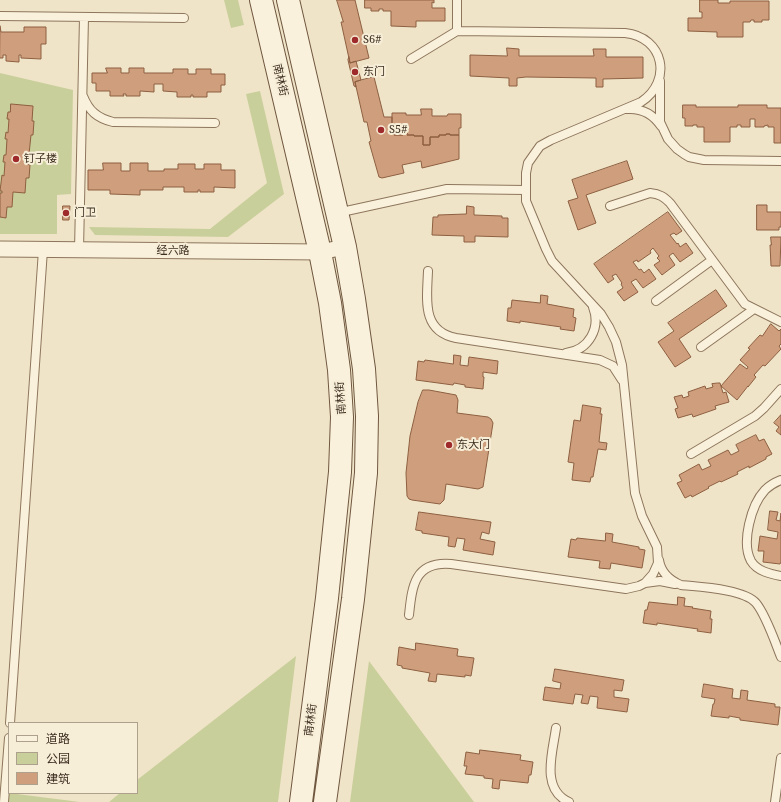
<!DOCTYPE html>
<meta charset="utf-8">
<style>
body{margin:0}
#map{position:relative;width:781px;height:802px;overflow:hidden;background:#f0e4c8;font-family:"Noto Serif","Noto Sans SC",serif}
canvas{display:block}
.legend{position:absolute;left:8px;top:722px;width:130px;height:72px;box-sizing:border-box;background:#f7eed8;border:1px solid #ada18e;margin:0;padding:5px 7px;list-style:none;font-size:12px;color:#3d2e20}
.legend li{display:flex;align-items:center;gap:8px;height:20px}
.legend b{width:20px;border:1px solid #ada18e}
</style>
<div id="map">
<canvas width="781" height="802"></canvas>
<ul class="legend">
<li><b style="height:5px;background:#faf1dc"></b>道路</li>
<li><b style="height:11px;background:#c9cf9b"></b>公园</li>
<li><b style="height:11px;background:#cf9f7d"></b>建筑</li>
</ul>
</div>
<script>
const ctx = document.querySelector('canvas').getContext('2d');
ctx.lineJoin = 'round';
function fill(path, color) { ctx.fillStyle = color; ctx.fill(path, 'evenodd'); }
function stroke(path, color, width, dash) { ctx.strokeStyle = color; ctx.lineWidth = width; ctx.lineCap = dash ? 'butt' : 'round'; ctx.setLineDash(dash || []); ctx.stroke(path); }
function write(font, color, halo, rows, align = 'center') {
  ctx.font = font + ' "Noto Serif","Noto Sans SC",serif'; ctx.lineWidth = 4; ctx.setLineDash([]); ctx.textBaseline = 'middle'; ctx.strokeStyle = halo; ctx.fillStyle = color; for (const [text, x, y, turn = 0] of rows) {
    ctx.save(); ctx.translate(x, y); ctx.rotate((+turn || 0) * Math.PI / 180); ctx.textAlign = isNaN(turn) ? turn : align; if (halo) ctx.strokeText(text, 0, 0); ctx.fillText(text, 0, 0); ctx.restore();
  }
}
const green = new Path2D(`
 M224,0H238L244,25L231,28Z
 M0,73L73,90L71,194L57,195V234H0Z
 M260,91L284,194L228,237L95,235L89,227L210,229L267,183L246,94Z
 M296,656L278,802H109L120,793H137V780Z
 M369,661L474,802H350Z
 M0,791L9,793L80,802H0Z`);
const building = new Path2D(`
 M337,0H355L369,58L350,63L341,22H343Z
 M365,0H434V3L432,2V8H445V21H416V27L391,26V11H383V9H379V11H371V8H365Z
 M700,0H718V3H730V1H769V20H762V22H754V20H751L750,22H743V37H717V32L688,31V18H702V12H700Z
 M0,26L1,32H24V27H46V44H41V59L21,58V55H19V62L6,61V55H3V58H0Z
 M507,48L519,49V56H594L593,49H606V57H643V78L603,79V87H596V78L526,77L517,78V86H509V78L470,76V55L507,56Z
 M349,57L350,63L356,61L361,80L355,82L356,87L354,86L348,60Z
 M106,68H121V73H129V68H144V73H173V69H188V74H196V69H211V74H225V85H221V92H207V97H193V95H191V97H177V92L163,91V84H154V92L140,91V96H126V94H123L124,96H110V91H96V83H92V73H107Z
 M374,77L384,117H392V127H394V135H403V133H407V135H414V136H423V145H430V137H439V135H446V134H450V135H459V159L422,168L421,161L402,165L404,173L382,178L379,177L369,142L371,141L367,122H364L355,82Z
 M11,104L33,106L32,121H34L33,135H31L28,164L30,165L29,178H26L25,193L13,192L12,207H7L6,218L0,217V193H2V191H0L2,175L4,176L5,162H3L4,155H6L7,139H5L6,132L8,133L9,119H7L8,112H10Z
 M683,105H696V107H738V105H767V108H781V143H774V127H768V125L764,126V127H755V119H750V127H741V125H737V127H730V142H704V127H697V125H693V126H685V118H683Z
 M421,109H432V116H447L448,114H461V128H459V135H450V134H446V135H439V137H430V145H423V136H414V135H407V133H403V135H394V127H392V113H406V115H421Z
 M627,161L633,179L586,195L596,223L578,230L568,201L578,198L572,180Z
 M103,163H121V171H130V163H148V171H164V169H178V164H195V169H204V164H221V170H235V188L214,187V192H200V190H198V192H184V187H163V190H140V195L110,194V190H88V170H103Z
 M757,205H767V212H781V227H779V230H757Z
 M63,206H70L69,220H63Z
 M467,206L474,207V215L502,216V218H508V237L475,236V242H464V236L432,235L433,217H438V215L466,214Z
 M668,212L682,231L676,235L674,233L670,235L677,244L678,243L680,247L686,243L693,253L680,262L673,253L669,256L675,265L662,275L654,265L660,261L657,258L659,256L653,248L650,251L651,253L638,262L637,260L633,262L639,270L641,269L644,273L649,269L656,279L643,288L636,279L631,282L638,292L624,301L617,292L623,288L621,284L622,283L616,274L612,276L614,279L608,283L594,264Z
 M771,237H781L780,266H771L770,245H771Z
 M716,290L727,306L679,339L691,357L675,367L658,342L674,331L668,323Z
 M541,295L548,296L547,304L574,309L573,317L576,318L574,331L560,329L561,327L520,321V323L507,321L508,308H511L512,300L540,303Z
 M771,324L779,331L781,329V344L779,346L781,349L765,366L763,365L754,375L756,377L748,387V386L737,400L721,386L740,364L747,369L748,367L740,360L750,349L748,348L760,335L762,336Z
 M454,355L461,356L460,365L468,366L469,357L498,361L497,374L483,372V377H484L483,389L465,387V385L454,383L453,385L416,380L418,361L424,362L425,360L453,364Z
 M718,383H720L723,393L726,392L729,402L715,406L716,409L693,417L692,414L678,418L675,409L678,408L674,397L682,395L683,398L689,396L688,392L705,386L706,389L713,387L712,384Z
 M423,390H429L456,395L458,400L457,413L488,417L491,419L493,423L483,487L478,489L446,484L444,500L440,504L412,500L409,499L407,496L406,473L410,436L418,402Z
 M583,405L601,408L600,414H602L599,442L607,443L606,450L598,449L593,477H591L590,482L572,480L574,463L568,462L574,420L580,421Z
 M781,415V435L776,431L779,427L774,423Z
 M756,435L759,441L764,439L772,454L766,457V459L749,468V466L737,472L738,474L721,482L720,481L708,487L709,488L692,497L691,495L685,498L677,483L682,481L679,475L699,464L702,470L711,466L708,460L728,450L731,455L739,451L736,445Z
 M770,511L778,512L776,520L780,521L781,513V562L780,564L763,562L764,551H758L760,536L777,539L778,532L768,530Z
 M419,512L491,522L489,534L482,532L480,539L495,542L493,555L463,550L465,539L457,538L455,547L448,546L449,537L422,533V531L416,530Z
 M606,533L613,534L612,542L639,547V549L645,550L642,568L611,563L610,569L599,568L600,561L568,557L571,539L576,540L577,538L605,541Z
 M678,597L685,598L684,606L693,607L692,608L711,611L710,619H712L711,633L697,631L698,629L657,623V625L643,623L645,610H647L649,602L677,605Z
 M416,643L458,649L457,656L474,658L471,676L465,675V677L437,674L436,682L428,681L430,673L402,668V666L397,665L399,647L415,650Z
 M555,669L624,680L622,691L614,690V697L629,699L627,712L597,708L598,697L590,696L588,704L581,703L583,695L575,694L573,704L543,700L545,687L560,689L561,683L553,681Z
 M704,684L733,689L732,698L740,699L741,690L748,691L747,700L775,704V707H780L778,725L740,720V718L729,716V718L711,716L713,704H714L715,699L702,697Z
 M480,750L521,755L520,760L533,762L531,775H529L528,783L500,780L499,789L492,788L493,779L484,778V776L465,774L467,766H464L466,752L479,754Z`);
const service = new Path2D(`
 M0,16L184,18
 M457,31V0
 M660,81V122L668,139L677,149L684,154L689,157L704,160L781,161
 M83,96C89,111 97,118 113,122L215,123
 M627,109C641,108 653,114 661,126
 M610,206L650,193C660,194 664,197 670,203L745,304L781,322
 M337,213L447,189L526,190
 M79,250L84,17
 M428,271C427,299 421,331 456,338L600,360L613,366L622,380
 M656,301L712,260
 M701,347L754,309
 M566,353C589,350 601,328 593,307
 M691,454L755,416L764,408L781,389
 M781,480C776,482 769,486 765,490C751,505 741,543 751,561C757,571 770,574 781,576
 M659,560C661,573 669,580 681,585C700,587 744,589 756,603C766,615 775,642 781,657
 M645,583L660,581L675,584
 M409,615C412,587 414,561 451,564L626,589L639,586L645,583L653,574L658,563L657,547L642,516L635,493L622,365L616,342L609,327L601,314L552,261L546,249L526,201V173L528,163L540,146L551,140L641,102C673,81 664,37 625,33L457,31L411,59
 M10,723L43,250
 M556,728C553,751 540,789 569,802
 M4,802L9,738
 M775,802L781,758`);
const minor = new Path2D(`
 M0,249L320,252L345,247`);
const secondary = new Path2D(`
 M261,0L320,252L330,303L339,370L342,417L340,472L327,598L301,802
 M288,0L345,247L354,299L364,369L367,416L366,473L353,599L325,802`);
const markers = [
 [355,40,4,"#9e2a2b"],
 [355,72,4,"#9e2a2b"],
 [381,130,4,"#9e2a2b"],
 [16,159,4,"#9e2a2b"],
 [66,213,4,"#9e2a2b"],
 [449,445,4,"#9e2a2b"]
];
const poiNames = [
 ["S6#",363,40],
 ["东门",363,72],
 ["S5#",389,130],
 ["钉子楼",24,159],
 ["门卫",74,213],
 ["东大门",457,445]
];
const streetNames = [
 ["南林街",280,80,77],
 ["经六路",173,251],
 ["南林街",341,398,-94],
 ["南林街",311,720,-83]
];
fill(green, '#c9cf9b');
fill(building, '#cf9f7d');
stroke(building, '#8d5f41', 1);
stroke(service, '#8d765c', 10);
stroke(minor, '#8d765c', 17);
stroke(secondary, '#6f573f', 24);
stroke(service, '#faf1dc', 8);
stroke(minor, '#faf1dc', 15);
stroke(secondary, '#faf1dc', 22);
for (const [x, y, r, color] of markers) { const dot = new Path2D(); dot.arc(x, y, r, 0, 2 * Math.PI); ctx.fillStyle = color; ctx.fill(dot); stroke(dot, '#f7eed8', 1.5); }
write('11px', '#3d2e20', '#f7eed8', poiNames, 'left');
write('11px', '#3d2e20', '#f7eed8', streetNames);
</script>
